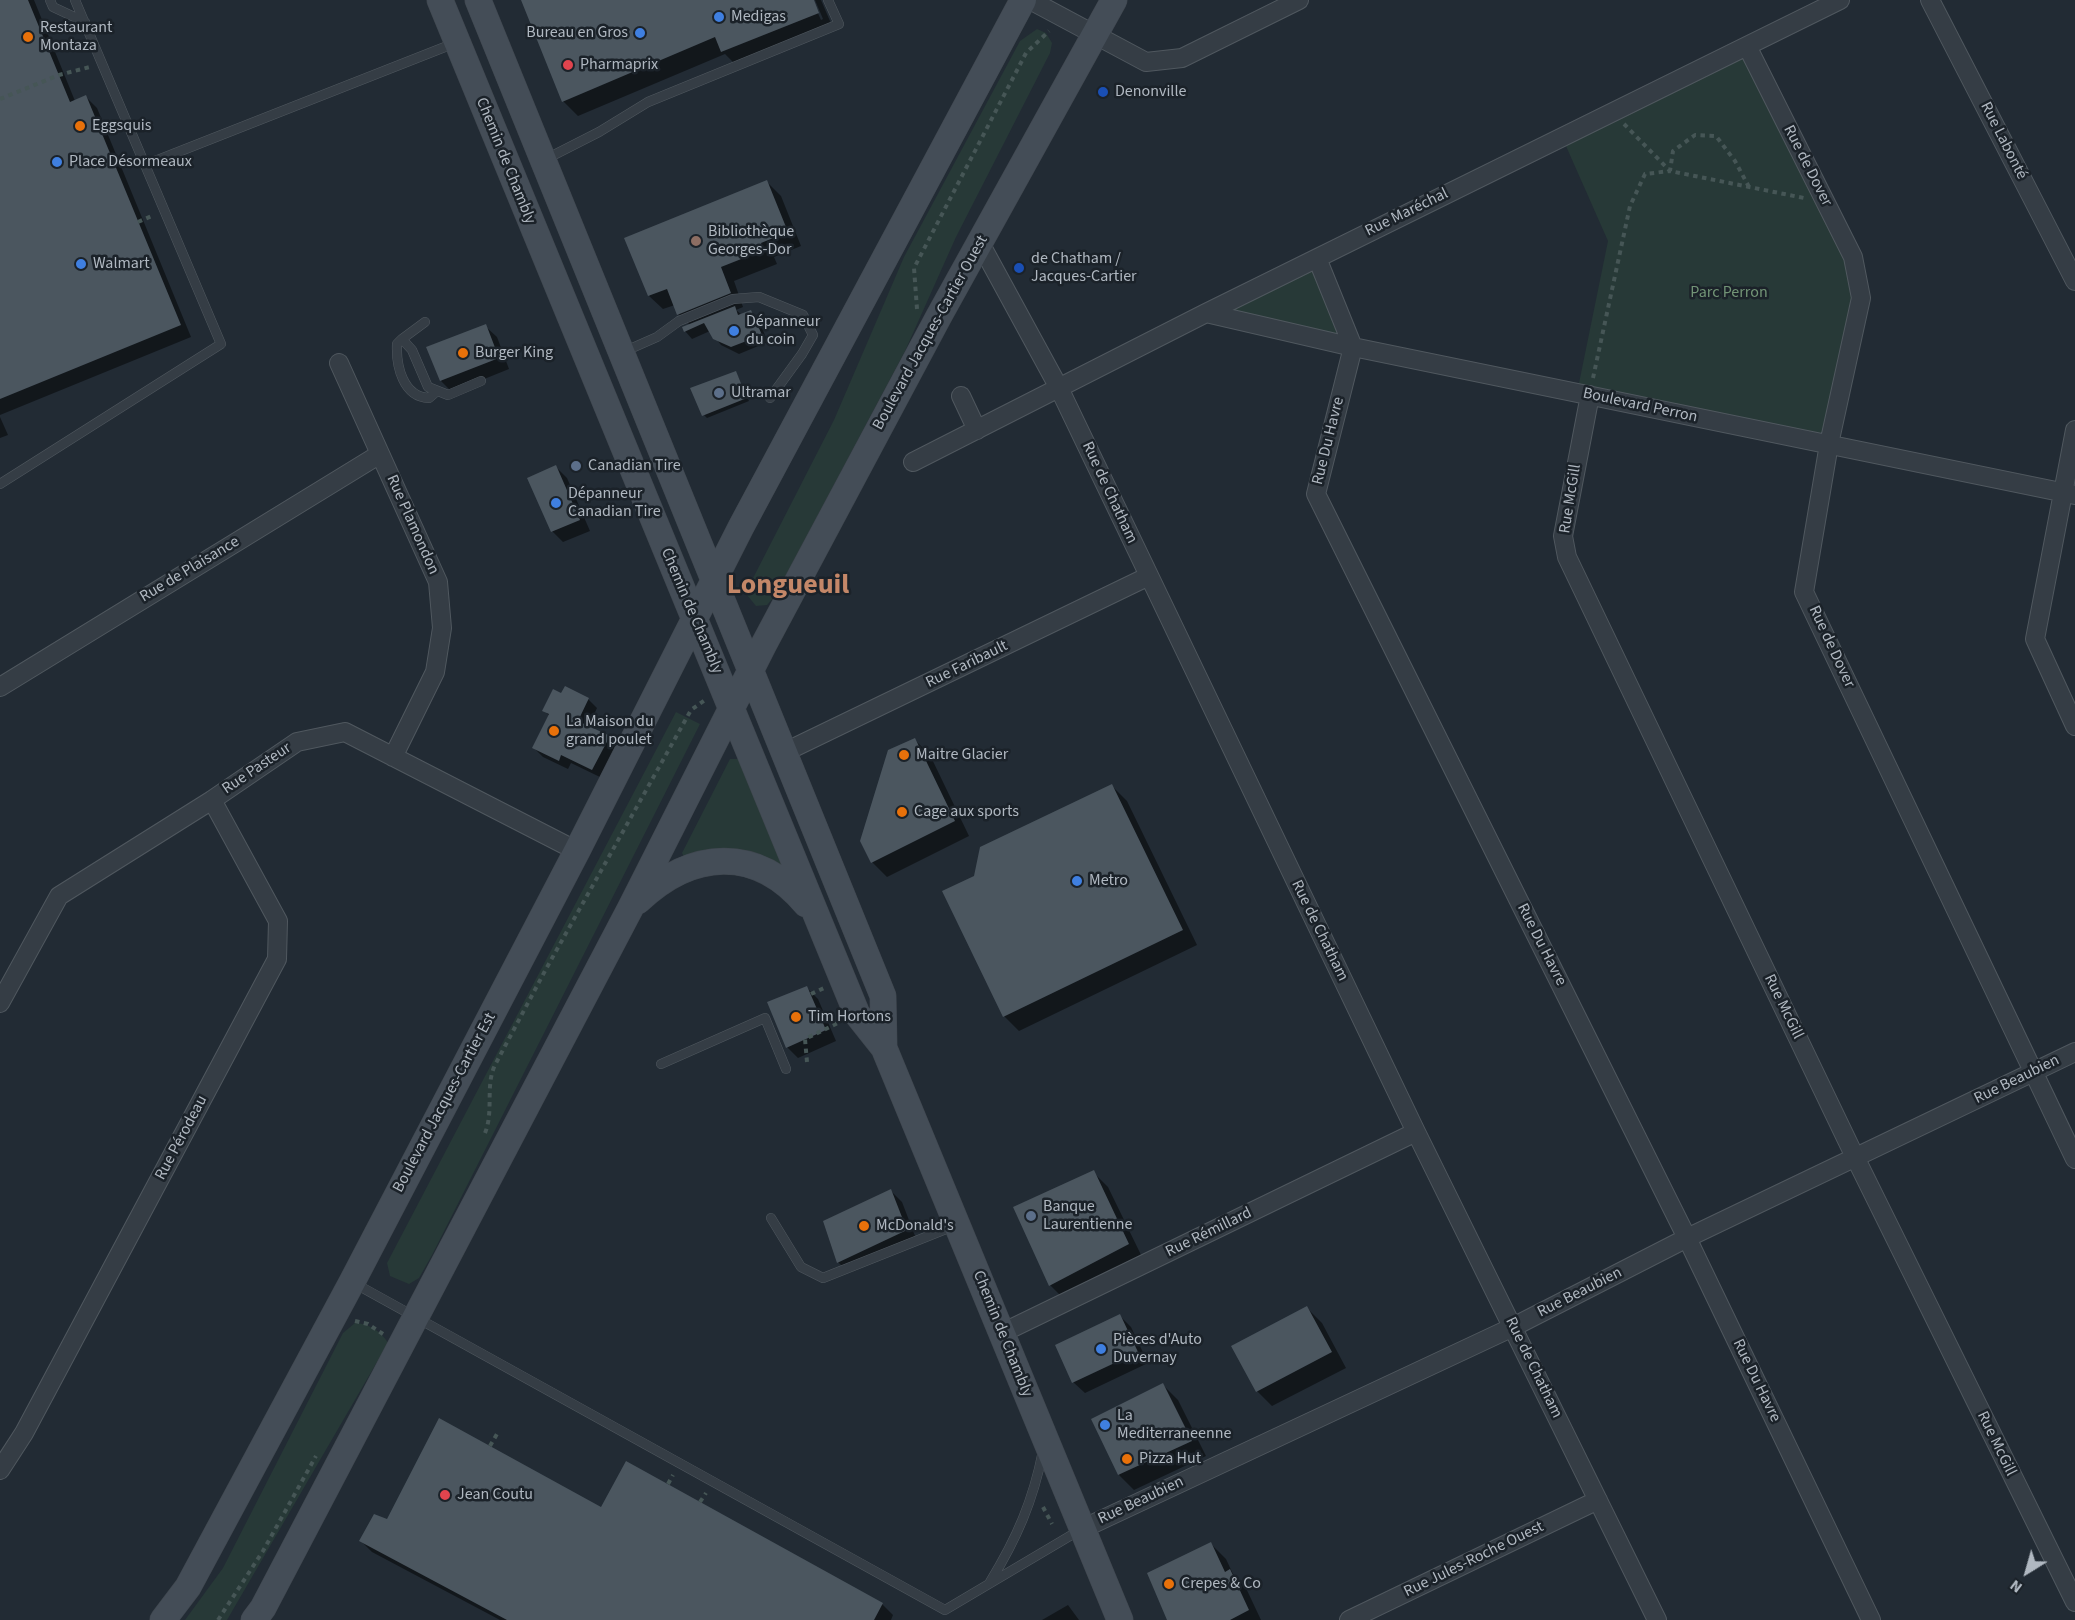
<!DOCTYPE html>
<meta charset="utf-8">
<style>
body{margin:0}
#map{position:relative;width:2075px;height:1620px;overflow:hidden;background:#222b34;font-family:"Source Sans 3",sans-serif}
canvas{display:block}
.north{position:absolute;left:1997px;top:1542px;width:60px;height:60px;-webkit-text-stroke:4px #1b2229;paint-order:stroke;rotate:217deg;font-size:16px;font-weight:700;line-height:24px;text-align:center;color:#b0b8c1}
.north::after{content:'';display:block;margin:auto;width:21px;height:27px;background:#b0b8c1;clip-path:polygon(50% 0,100% 100%,50% 72%,0 100%)}
</style>
<div id="map">
<canvas width="2075" height="1620"></canvas>
<div class="north">N</div>
</div>
<script>
const ctx = document.querySelector('canvas').getContext('2d');
ctx.lineJoin = 'round';
function fill(path, color) { ctx.fillStyle = color; ctx.fill(path, 'evenodd'); }
function stroke(path, color, width, dash) { ctx.strokeStyle = color; ctx.lineWidth = width; ctx.lineCap = dash ? 'butt' : 'round'; ctx.setLineDash(dash || []); ctx.stroke(path); }
function write(font, color, halo, rows, align = 'center') {
  ctx.font = font + ' "Source Sans 3",sans-serif'; ctx.lineWidth = 5; ctx.setLineDash([]); ctx.textBaseline = 'middle'; ctx.strokeStyle = halo; ctx.fillStyle = color; for (const [text, x, y, turn = 0] of rows) {
    ctx.save(); ctx.translate(x, y); ctx.rotate((+turn || 0) * Math.PI / 180); ctx.textAlign = isNaN(turn) ? turn : align; if (halo) ctx.strokeText(text, 0, 0); ctx.fillText(text, 0, 0); ctx.restore();
  }
}
const green = new Path2D(`
 M1037,29L1046,33L1052,43L1050,53L956,237L905,351L775,596L767,605L756,606L747,595L749,586L834,420L904,257L1020,41Z
 M1747,46L1853,257L1861,298L1829,444L1577,393L1608,241L1562,137Z
 M1317,258L1353,347L1206,313Z
 M676,712L700,724L432,1255L419,1278L409,1284L390,1276L387,1263Z
 M730,759H739L788,871L685,859L682,853Z
 M355,1323C368,1323 382,1332 388,1343L227,1620H185L223,1568L343,1333Z`);
const shadow = new Path2D(`
 M0,0H34L75,101L86,97L97,108L191,337L0,415Z
 M523,0H812L821,20L823,19L815,0H821L833,28L737,66L725,54L578,116L563,101Z
 M767,182L781,196L801,246L774,257L777,264L734,281L743,307L736,310L742,315L751,312L758,319L768,342L739,354L721,345L710,331L692,339L685,331L690,325L678,314L675,305L663,309L649,296Z
 M485,326L497,337L509,369L452,392L441,381Z
 M736,372L749,401L707,418L704,415Z
 M0,417L8,435L0,438Z
 M556,467L567,478L590,531L563,542L552,531Z
 M565,688L588,699L597,708L588,727L609,737L618,746L602,778L571,763L568,769L543,757L534,748L550,716L544,711L562,695Z
 M915,740L930,755L969,836L887,877L872,862L861,841Z
 M1112,786L1127,801L1197,945L1019,1031L1004,1016L975,877Z
 M807,988L818,999L836,1041L798,1058L787,1047Z
 M1093,1172L1108,1187L1143,1259L1065,1300L1050,1285Z
 M891,1191L902,1202L917,1241L849,1273L838,1262Z
 M1307,1308L1322,1323L1346,1368L1272,1406L1257,1391Z
 M1120,1316L1131,1327L1148,1363L1085,1393L1073,1382Z
 M1163,1385L1178,1400L1206,1456L1134,1490L1119,1475Z
 M602,1509L882,1604L893,1615L891,1620H500L372,1552L361,1541L388,1521Z
 M1211,1544L1226,1559L1233,1574L1245,1586L1261,1620H1169Z
 M1068,1605L1079,1620H1042Z`);
const building = new Path2D(`
 M0,0H28L70,102L86,95L181,325L0,399Z
 M521,0H814L819,13L721,52L715,37L562,102Z
 M767,180L788,232L761,243L764,250L721,267L731,293L677,315L667,289L648,296L624,238Z
 M735,306L738,315L751,310L762,335L731,347L713,339L704,323L684,332L682,327Z
 M486,324L499,358L440,381L426,347Z
 M736,371L747,398L702,416L690,388Z
 M556,465L580,520L551,532L527,478Z
 M565,686L589,698L578,721L610,736L592,770L561,755L559,761L532,748L549,714L542,711L553,689L561,693Z
 M915,738L955,821L871,863L860,841L888,750Z
 M1112,784L1183,930L1003,1017L942,891L974,876L980,847Z
 M807,986L826,1030L786,1048L767,1002Z
 M1094,1170L1129,1244L1049,1286L1013,1207Z
 M891,1189L907,1230L837,1263L823,1221Z
 M1307,1306L1332,1352L1256,1392L1231,1346Z
 M1120,1314L1138,1352L1072,1383L1055,1345Z
 M1163,1383L1192,1441L1118,1475L1091,1419Z
 M439,1418L601,1507L626,1461L883,1603L874,1620H507L359,1541L374,1514L387,1519Z
 M1211,1542L1225,1572L1230,1569L1249,1610L1230,1620H1167L1147,1573Z`);
const path = new Path2D(`
 M0,99L59,75L90,67
 M1624,124L1669,170
 M1749,187L1735,161L1716,136L1695,135L1673,151L1670,171L1804,198
 M138,222L154,215
 M917,309L914,268L1026,53L1049,31
 M1593,378L1630,206L1645,174L1670,171
 M811,994L824,988
 M807,1062L805,1039L838,1023
 M485,1133C494,1111 485,1086 495,1065L546,969L691,710L705,700
 M355,1321L368,1324L383,1334
 M490,1446L497,1434
 M668,1484L673,1475
 M700,1502L706,1493
 M1043,1507L1052,1524
 M218,1620L263,1551L316,1456`);
const lane = new Path2D(`
 M50,0L53,7L85,22
 M546,159L599,132L648,102L839,24L828,0
 M145,165L455,43
 M425,322L402,339L412,350L428,387L448,395L481,381
 M402,339L397,344C396,366 403,397 429,398L436,392
 M623,352L657,337L679,321L733,299L759,297L803,315L813,335L802,354L770,398
 M0,484L221,344L75,0
 M661,1064L765,1018L786,1069
 M771,1218L801,1267L823,1278L956,1225
 M354,1283L945,1610L1080,1530
 M990,1582C1017,1538 1033,1501 1043,1451`);
const street = new Path2D(`
 M1030,0L1146,62L1182,58L1299,0
 M1930,0L2075,281
 M1747,46L1853,257L1861,298L1829,444L1804,592L2075,1159
 M980,243L1059,388L1416,1132L1657,1620
 M1317,258L1353,347L1316,494L1687,1238L1871,1620
 M1206,313L1353,347L2075,495
 M339,363L438,582L442,628L435,672L393,757
 M1590,395L1563,536L1567,557L1855,1157L2075,1602
 M961,396L977,430
 M2075,430L2035,639L2075,726
 M913,462L1206,313L1840,0
 M0,687L380,454
 M785,752L1149,576
 M0,1003L59,896L212,800L297,742L345,732L577,851
 M1002,1333L1416,1132
 M0,1470L24,1433L277,959L278,921L212,800
 M1082,1529L1513,1327L1687,1238L2075,1052
 M1349,1620L1598,1500`);
const secondary = new Path2D(`
 M440,0L857,1014L884,1048L1120,1620
 M478,0L883,996L884,1048
 M638,901C692,850 756,845 806,904
 M163,1620L188,1587L352,1282L577,851L741,527L1023,0
 M254,1620L263,1608L631,907L763,646L939,316L1114,0`);
const markers = [
 [719,17,6,"#3f7fe0"],
 [640,33,6,"#3f7fe0"],
 [28,37,6,"#e8710a"],
 [568,65,6,"#e0444e"],
 [1103,92,6,"#1a4fb4"],
 [80,126,6,"#e8710a"],
 [57,162,6,"#3f7fe0"],
 [696,241,6,"#8d6e63"],
 [81,264,6,"#3f7fe0"],
 [1019,268,6,"#1a4fb4"],
 [734,331,6,"#3f7fe0"],
 [463,353,6,"#e8710a"],
 [719,393,6,"#5c6f8a"],
 [576,466,6,"#5c6f8a"],
 [556,503,6,"#3f7fe0"],
 [554,731,6,"#e8710a"],
 [904,755,6,"#e8710a"],
 [902,812,6,"#e8710a"],
 [1077,881,6,"#3f7fe0"],
 [796,1017,6,"#e8710a"],
 [1031,1216,6,"#5c6f8a"],
 [864,1226,6,"#e8710a"],
 [1101,1349,6,"#3f7fe0"],
 [1105,1425,6,"#3f7fe0"],
 [1127,1459,6,"#e8710a"],
 [445,1495,6,"#e0444e"],
 [1169,1584,6,"#e8710a"]
];
const poiNames = [
 ["Medigas",731,17],
 ["Restaurant",40,28],
 ["Montaza",40,46],
 ["Bureau en Gros",628,33,"right"],
 ["Pharmaprix",580,65],
 ["Denonville",1115,92],
 ["Eggsquis",92,126],
 ["Place Désormeaux",69,162],
 ["Bibliothèque",708,232],
 ["Georges-Dor",708,250],
 ["de Chatham /",1031,259],
 ["Jacques-Cartier",1031,277],
 ["Walmart",93,264],
 ["Dépanneur",746,322],
 ["du coin",746,340],
 ["Burger King",475,353],
 ["Ultramar",731,393],
 ["Canadian Tire",588,466],
 ["Dépanneur",568,494],
 ["Canadian Tire",568,512],
 ["La Maison du",566,722],
 ["grand poulet",566,740],
 ["Maitre Glacier",916,755],
 ["Cage aux sports",914,812],
 ["Metro",1089,881],
 ["Tim Hortons",808,1017],
 ["Banque",1043,1207],
 ["Laurentienne",1043,1225],
 ["McDonald's",876,1226],
 ["Pièces d'Auto",1113,1340],
 ["Duvernay",1113,1358],
 ["La",1117,1416],
 ["Mediterraneenne",1117,1434],
 ["Pizza Hut",1139,1459],
 ["Jean Coutu",457,1495],
 ["Crepes & Co",1181,1584]
];
const streetNames = [
 ["Rue Labonté",2003,141,63],
 ["Chemin de Chambly",505,161,68],
 ["Rue de Dover",1807,166,63],
 ["Rue Maréchal",1407,213,-26],
 ["Boulevard Jacques-Cartier Ouest",931,333,-61],
 ["Boulevard Perron",1640,406,12],
 ["Rue Du Havre",1329,441,-76],
 ["Rue de Chatham",1109,493,65],
 ["Rue McGill",1571,499,-81],
 ["Rue Plamondon",412,525,66],
 ["Rue de Plaisance",190,570,-31],
 ["Chemin de Chambly",691,611,67],
 ["Rue de Dover",1831,647,65],
 ["Rue Faribault",967,665,-26],
 ["Rue Pasteur",257,769,-34],
 ["Rue de Chatham",1319,931,64],
 ["Rue Du Havre",1541,945,63],
 ["Rue McGill",1783,1007,64],
 ["Rue Beaubien",2017,1080,-26],
 ["Boulevard Jacques-Cartier Est",445,1103,-62],
 ["Rue Pérodeau",182,1138,-62],
 ["Rue Rémillard",1209,1233,-26],
 ["Rue Beaubien",1580,1293,-27],
 ["Chemin de Chambly",1002,1334,68],
 ["Rue de Chatham",1533,1368,64],
 ["Rue Du Havre",1756,1381,64],
 ["Rue McGill",1996,1444,64],
 ["Rue Beaubien",1141,1501,-25],
 ["Rue Jules-Roche Ouest",1474,1560,-26]
];
const parkNames = [
 ["Parc Perron",1729,293]
];
const townNames = [
 ["Longueuil",788,587]
];
fill(green, '#273937');
fill(shadow, '#0007');
fill(building, '#4b565f');
stroke(lane, '#50585f', 10);
stroke(street, '#50585f', 20);
stroke(secondary, '#3f464e', 27);
stroke(path, '#465656', 4, [4.5, 4.5]);
stroke(lane, '#353d45', 9);
stroke(street, '#353d45', 18);
stroke(secondary, '#444d57', 26);
for (const [x, y, r, color] of markers) { const dot = new Path2D(); dot.arc(x, y, r, 0, 2 * Math.PI); ctx.fillStyle = color; ctx.fill(dot); stroke(dot, '#1b2229', 2); }
write('16px', '#b0b8c1', '#1b2229', poiNames, 'left');
write('16px', '#b0b8c1', '#1b2229', streetNames);
write('16px', '#729476', '#1b2229', parkNames);
write('bold 28px', '#c48768', '#1b2229', townNames);
</script>
